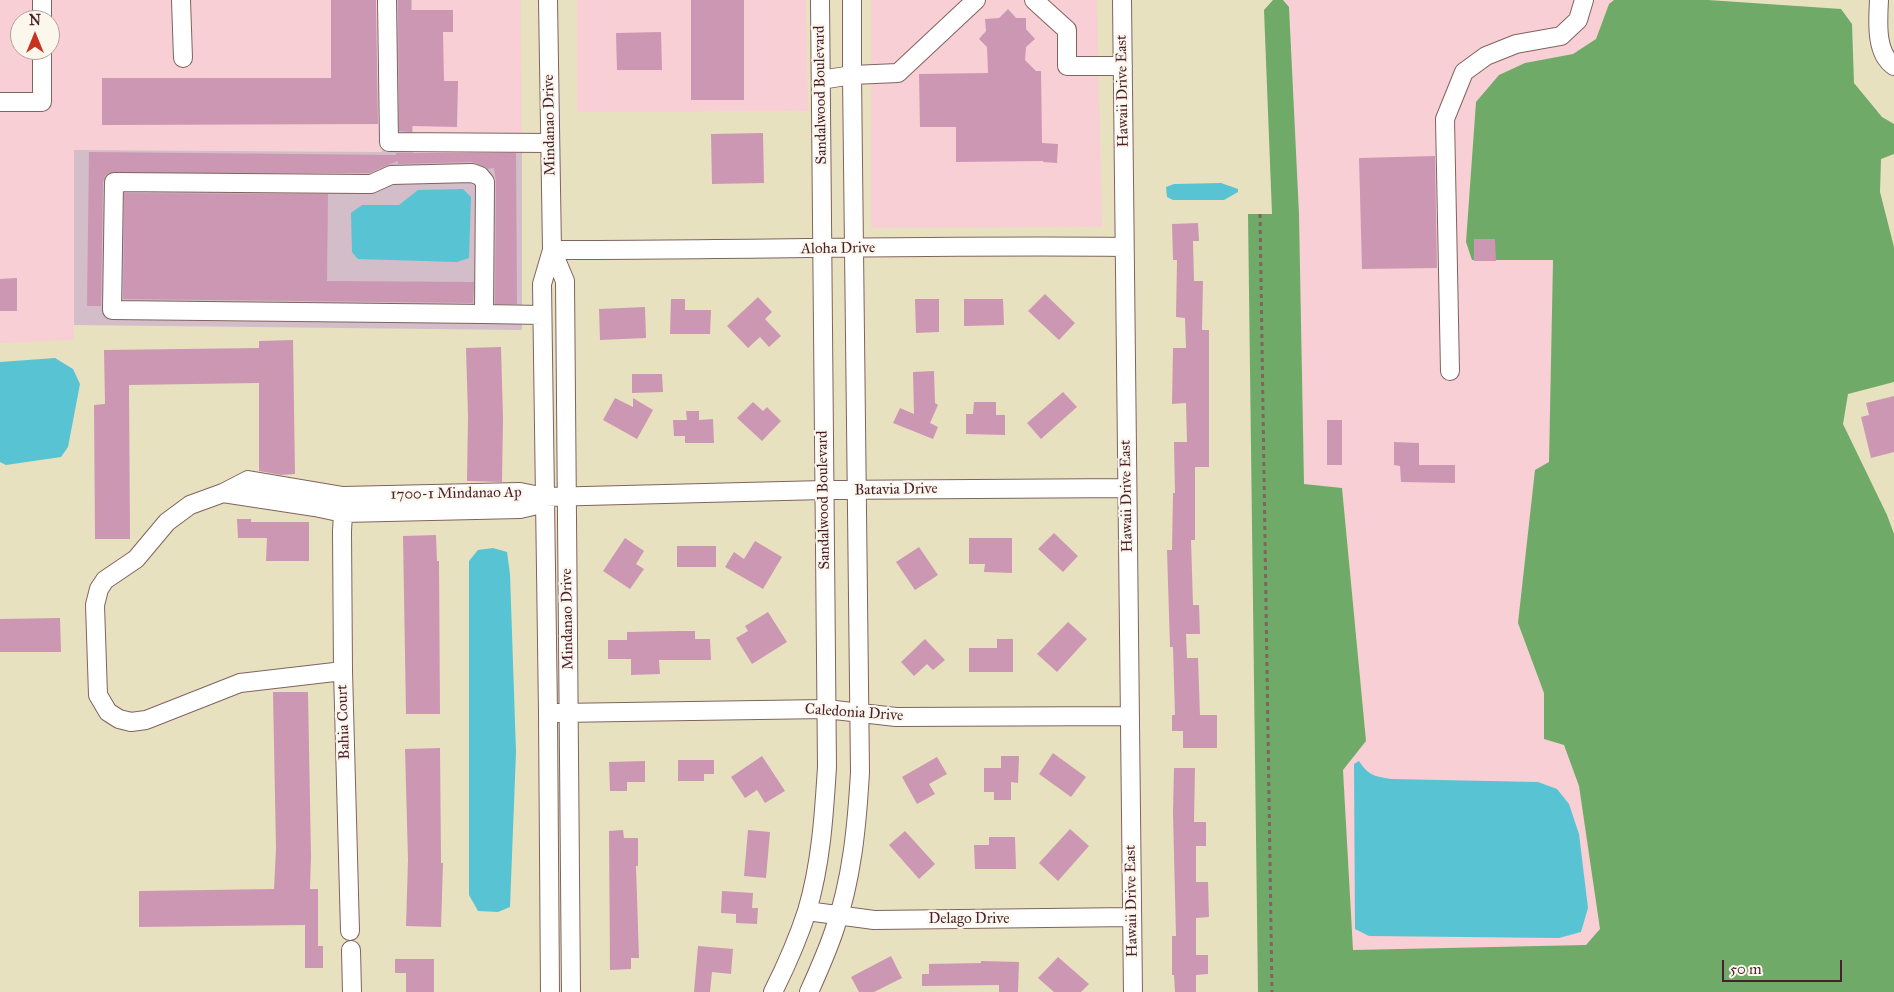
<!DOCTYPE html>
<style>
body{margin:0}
#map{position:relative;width:1894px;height:992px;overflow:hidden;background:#e8e1bf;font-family:"IM FELL Great Primer",serif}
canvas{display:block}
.north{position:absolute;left:10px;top:10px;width:50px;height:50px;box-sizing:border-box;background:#fbf7ec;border:1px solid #b4a19f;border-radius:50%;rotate:0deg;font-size:14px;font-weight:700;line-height:20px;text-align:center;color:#4a1f2b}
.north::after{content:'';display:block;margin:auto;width:18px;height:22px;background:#c8321e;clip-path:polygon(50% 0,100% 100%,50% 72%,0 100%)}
.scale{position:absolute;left:1722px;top:960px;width:120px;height:22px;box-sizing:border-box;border:2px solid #4a1f2b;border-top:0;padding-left:6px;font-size:15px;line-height:18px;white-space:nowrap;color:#4a1f2b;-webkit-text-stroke:4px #fbf7ec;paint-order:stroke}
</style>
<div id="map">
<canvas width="1894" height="992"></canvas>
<div class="north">N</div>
<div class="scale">50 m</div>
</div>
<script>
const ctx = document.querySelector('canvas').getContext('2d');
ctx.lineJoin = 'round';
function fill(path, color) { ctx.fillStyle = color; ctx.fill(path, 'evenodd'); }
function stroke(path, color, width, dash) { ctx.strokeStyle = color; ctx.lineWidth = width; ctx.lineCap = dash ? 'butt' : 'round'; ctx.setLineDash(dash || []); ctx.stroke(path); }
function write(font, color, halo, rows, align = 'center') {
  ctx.font = font + ' "IM FELL Great Primer",serif'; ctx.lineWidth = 4.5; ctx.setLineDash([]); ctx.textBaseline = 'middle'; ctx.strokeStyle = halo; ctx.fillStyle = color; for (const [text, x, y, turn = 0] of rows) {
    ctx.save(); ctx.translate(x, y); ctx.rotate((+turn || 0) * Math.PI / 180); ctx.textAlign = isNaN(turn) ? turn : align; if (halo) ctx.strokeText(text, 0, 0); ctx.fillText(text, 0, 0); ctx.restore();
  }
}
const built = new Path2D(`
 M0,0H378L382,152L74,150V340L0,343ZM20,20H50V50H20Z
 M412,0H521L522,153L413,154Z
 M577,0H806L808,111L577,112Z
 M871,0H1097L1102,227L871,228Z
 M1283,0H1614L1609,4L1596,39L1573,54L1525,63L1476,102L1466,241L1472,260H1553L1549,462L1518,623L1544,693V738L1564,745L1579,786L1600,929L1587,945L1353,950L1343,770L1366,741L1342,488L1304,484L1299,214L1289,7Z`);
const industrial = new Path2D(`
 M378,0H412L413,154L522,153V330L74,325V150L382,152Z`);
const forest = new Path2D(`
 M1273,0H1283L1289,7L1299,214L1304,484L1342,488L1366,741L1343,770L1353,950L1586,945L1600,929L1579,786L1564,745L1544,739V693L1518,623L1535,470L1549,462L1553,260H1472L1466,242L1476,102L1499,75L1525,63L1573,54L1596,39L1609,4L1614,0H1708L1841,9L1852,24L1854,83L1882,117L1894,124V154L1881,159L1880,192L1894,247V382L1848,394L1843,424L1887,515L1894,534V992H1258L1248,214H1272L1264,10Z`);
const water = new Path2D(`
 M1221,183L1238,189V192L1224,200H1173L1167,197L1166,187L1174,184Z
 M463,189L471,197L469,258L457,262L358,259L352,252L351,213L362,205H399L418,190Z
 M55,358L73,369L80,384L68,447L61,457L6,465L0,462V362Z
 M493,548L507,552L510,574L516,752L510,907L498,912L478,911L469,895V561L478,550Z
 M1359,761C1369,776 1374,776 1391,779L1538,782L1557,789L1569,804L1579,834L1588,908L1581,932L1559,938L1369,936L1355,929L1354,764Z`);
const building = new Path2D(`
 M331,0H376L378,124L102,125V78H331Z
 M398,0H411V10H453V32H443L444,81H458L457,127L412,126V132L399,131Z
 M691,0H744V100H691Z
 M1008,9L1016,18H1026V29L1035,39L1026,47L1025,60L1036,71H1041L1042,143L1058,144L1057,163L1043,162V161L956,162V127H920L919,74L988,73L987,47L979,39L986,31L985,19L999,18Z
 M661,32L662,70H617L616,33Z
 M763,133L764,183L712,184L711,134Z
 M89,152L396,155V153H516L517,304H495L496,182L494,168L487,169L472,162L398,164V161L369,173H109L105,176L103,182L101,306H87Z
 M1435,156L1437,268L1362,269L1359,158Z
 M124,193L328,194L327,281L474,282L473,303L123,299Z
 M1198,223L1199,241H1193L1194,281H1203L1202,330H1209V467H1195V540H1191L1193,605H1199L1200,634H1186L1187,658H1198L1200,715H1217V748H1183V731H1172V715H1175L1173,647H1170L1167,550H1172L1173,493H1175L1174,442H1187L1186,403L1172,404L1173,348H1186L1185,318L1176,317L1177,260H1173L1172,224Z
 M1474,239H1495L1496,261H1474Z
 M17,278V311H0V279Z
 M1045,294L1075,323L1059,340L1028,311Z
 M758,297L772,312L765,319L781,336L769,347L760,337L748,348L727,326Z
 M671,299H685V310H711L710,334H670Z
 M915,299H939V332L916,333Z
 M964,299H1003L1004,325L964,326Z
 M645,307L646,338L600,340L599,309Z
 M293,340L295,474L281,475L259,471V383L129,385L130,539H95L94,405L105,404L104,350L259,348V341Z
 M501,347L503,418L502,482L467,481L468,416L466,348Z
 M934,371L935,403L938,405L930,423L938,427L933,439L893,423L900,408L914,414L913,372Z
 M632,374H662L663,392L632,393Z
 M1063,392L1077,407L1041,439L1027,423Z
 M1894,396V452L1871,458L1861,417L1869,415L1866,403Z
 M615,398L633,407V398L653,410L637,439L603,420Z
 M753,402L763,411L767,407L781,421L762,441L737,418Z
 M974,402H996V415H1005V435L966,434V414H973Z
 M686,411H699V420L713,419L714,443H685V436H674L673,420H687Z
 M1327,420H1342V465H1327Z
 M1394,442L1419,443V465H1455V483L1401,482L1400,466L1394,465Z
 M237,519H251V522H309V561H266L267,538H238Z
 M1054,533L1078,556L1063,572L1038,549Z
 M436,535L437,561H439L440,714H406L403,536Z
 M625,538L644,551L636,564L644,569L630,589L603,571Z
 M969,538H1012V573L984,572L985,564H969Z
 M755,541L782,557L763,589L725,567L734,552L744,559Z
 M677,546H716V567H677Z
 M919,547L938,575L915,590L896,562Z
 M768,612L787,642L752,664L736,638L748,631L745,626Z
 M60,618L61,652H0V619Z
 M1068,622L1087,639L1057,672L1037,654Z
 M678,631H695V639H710L711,660H659L660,674L631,675V659H608V640H627V632Z
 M925,639L945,660L933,670L927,664L914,676L901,662Z
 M997,639H1013V672H969V648H997Z
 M273,692H308L311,856L310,889H318V946H323V968H305V925L139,927V891L274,889L276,849Z
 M440,748L441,863H443L441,927L406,926L408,860L405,749Z
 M1053,753L1086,777L1071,797L1039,774Z
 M762,756L785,791L765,803L757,790L745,798L731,777Z
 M1001,756H1019L1018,783L1011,782V800H994V792H984V768H1001Z
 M937,757L947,774L929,784L935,794L917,804L902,777Z
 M678,760H714V774H704V781H678Z
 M645,761V782H627V791H610L609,762Z
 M1174,768H1195L1194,822H1206V846H1196V882H1208L1209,917L1196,918V955H1208V974L1196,975V992H1175L1174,975H1172V936H1176L1173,813Z
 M1070,829L1089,846L1058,881L1039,863Z
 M623,830L624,838H638V866H636L639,958H631V969L610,970L609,831Z
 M748,830L770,832L766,878L744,876Z
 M905,831L935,864L919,879L889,845Z
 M989,837H1015L1016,869H975L974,845H989Z
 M722,891L753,893L752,908H758L757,924L736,923V914L721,913Z
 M698,946L733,949L731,974L712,972L710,992H694Z
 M891,956L902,978L874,992H859L851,977Z
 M1058,957L1089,984L1081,992H1054L1038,978Z
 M395,959H434V992H406V973H395Z
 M981,961L1019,962L1018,992H999V985L922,986V974H929V964L981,963Z`);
const path = new Path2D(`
 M1260,214L1272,992`);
const minor = new Path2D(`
 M42,0V20
 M181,0L183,58
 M387,0L389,142L550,143
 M548,0L552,250L542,284L548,713L550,992
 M1034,0L1067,30V66H1123
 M1122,0L1133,992
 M1879,0C1878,21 1875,53 1894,66
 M821,80L852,75L898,73L976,0
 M0,102H42V50
 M552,250L565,281L571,992
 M552,250C742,250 933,245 1124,247
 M484,314L112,310L114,182L365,184H371L391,175L472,173L480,176L485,182L484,314L542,315
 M1450,371L1445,119L1464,72L1486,56L1516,44L1561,36L1578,20L1584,0
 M223,493L315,507L343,513L520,509L533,506L545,497
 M343,513L342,531L343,671L350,931
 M343,671L240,683L146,720L131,722L119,719L108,712L98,695L95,605L99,589L105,580L136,559L167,522L190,505L223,493L248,480L343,496L520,492L545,497L824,490L1127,488
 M558,713L826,709L896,717L1130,716
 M807,911L874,920L1132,917
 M351,950L352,992
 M773,992C786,966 798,939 807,911C821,864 824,815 827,767L820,0
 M809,992C818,972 827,952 834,931C852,880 857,825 860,772L852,75V0`);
const streetNames = [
 ["Hawaii Drive East",1123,91,-91],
 ["Sandalwood Boulevard",821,95,-91],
 ["Mindanao Drive",550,125,-91],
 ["Aloha Drive",838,249,-1],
 ["Batavia Drive",896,490,-1],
 ["1700-1 Mindanao Ap",456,494,-1],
 ["Hawaii Drive East",1127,496,-91],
 ["Sandalwood Boulevard",824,500,-91],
 ["Mindanao Drive",568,619,-91],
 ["Caledonia Drive",854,713,4],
 ["Bahia Court",344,722,-92],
 ["Hawaii Drive East",1132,901,-91],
 ["Delago Drive",969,919]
];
fill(built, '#f7cfd5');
fill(industrial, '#d2bdc8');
fill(forest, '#70aa68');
fill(water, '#58c3d3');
fill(building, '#cc97b2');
stroke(minor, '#81635f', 20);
stroke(path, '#81635f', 3, [4, 4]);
stroke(minor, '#fff', 18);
write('15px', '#4a1f2b', '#fbf7ec', streetNames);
</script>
